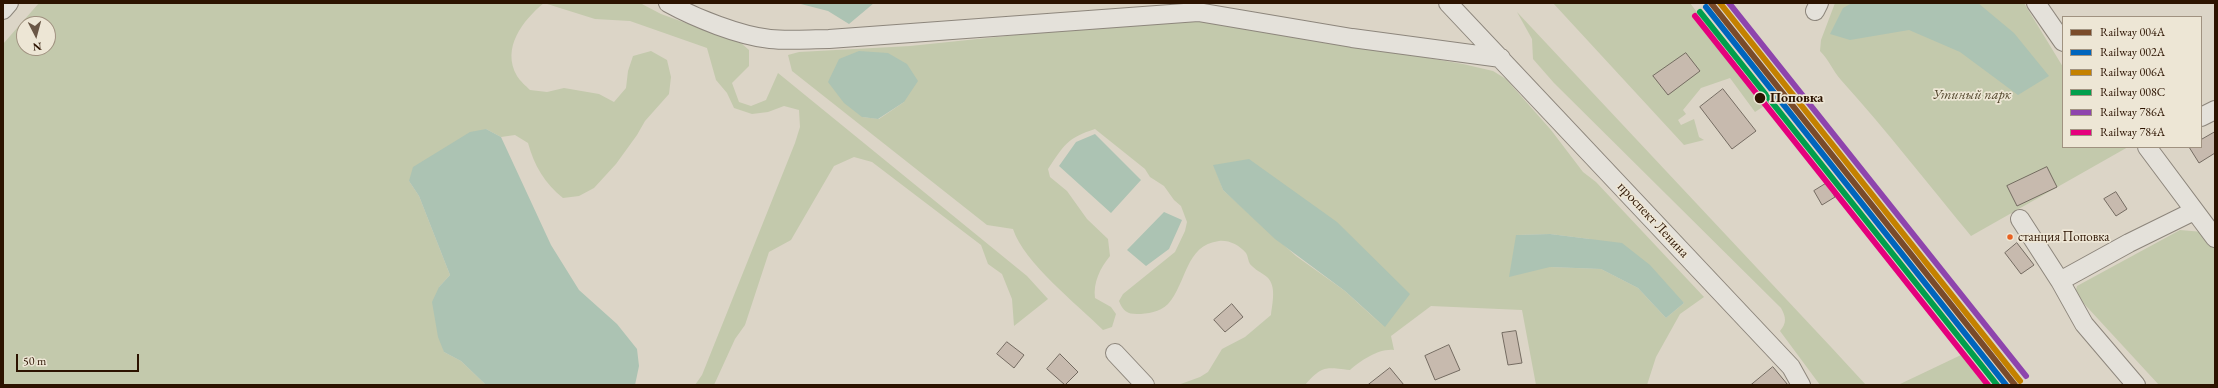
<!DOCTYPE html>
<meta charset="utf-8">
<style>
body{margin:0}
#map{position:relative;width:2218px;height:388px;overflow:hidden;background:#dcd5c7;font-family:"EB Garamond",serif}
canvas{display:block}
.frame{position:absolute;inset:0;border:4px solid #2c1300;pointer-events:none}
.legend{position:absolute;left:2062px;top:16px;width:140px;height:132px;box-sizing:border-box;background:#ede6d5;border:1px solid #a09280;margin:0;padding:5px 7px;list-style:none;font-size:12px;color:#2c1300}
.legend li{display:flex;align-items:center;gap:8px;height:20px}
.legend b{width:20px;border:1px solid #a09280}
.north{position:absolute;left:16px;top:16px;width:40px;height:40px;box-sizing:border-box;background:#ede6d5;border:1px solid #a09280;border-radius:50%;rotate:174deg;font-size:11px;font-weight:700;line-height:16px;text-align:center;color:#2c1300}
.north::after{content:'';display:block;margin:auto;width:14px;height:18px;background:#6a5746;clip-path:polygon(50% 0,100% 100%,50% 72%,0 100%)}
.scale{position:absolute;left:16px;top:354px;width:123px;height:18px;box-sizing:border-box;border:2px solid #2c1300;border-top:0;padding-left:5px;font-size:12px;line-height:14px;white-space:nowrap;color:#2c1300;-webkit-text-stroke:3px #ede6d5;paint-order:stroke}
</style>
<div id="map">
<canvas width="2218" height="388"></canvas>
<div class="frame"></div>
<ul class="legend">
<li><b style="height:5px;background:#7a4b2a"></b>Railway 004А</li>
<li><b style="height:5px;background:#0065bd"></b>Railway 002А</li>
<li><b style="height:5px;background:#c48100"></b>Railway 006А</li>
<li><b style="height:5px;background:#029f4d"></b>Railway 008С</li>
<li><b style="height:5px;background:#8e44ad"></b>Railway 786А</li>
<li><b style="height:5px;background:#e5007d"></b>Railway 784А</li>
</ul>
<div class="north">N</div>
<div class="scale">50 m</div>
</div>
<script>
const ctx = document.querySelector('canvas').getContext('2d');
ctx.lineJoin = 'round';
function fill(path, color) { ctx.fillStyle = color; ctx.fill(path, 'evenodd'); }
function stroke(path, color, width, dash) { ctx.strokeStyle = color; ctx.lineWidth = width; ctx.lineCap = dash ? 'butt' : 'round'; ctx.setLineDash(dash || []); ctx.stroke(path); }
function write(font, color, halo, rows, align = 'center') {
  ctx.font = font + ' "EB Garamond",serif'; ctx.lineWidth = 3.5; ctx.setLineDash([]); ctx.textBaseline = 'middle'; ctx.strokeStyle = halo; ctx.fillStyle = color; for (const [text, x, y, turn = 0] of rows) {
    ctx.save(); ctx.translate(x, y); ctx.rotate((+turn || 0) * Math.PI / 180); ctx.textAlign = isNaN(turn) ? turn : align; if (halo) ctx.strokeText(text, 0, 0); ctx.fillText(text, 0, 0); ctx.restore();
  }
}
const green = new Path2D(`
 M39,3H640L661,14L741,43L749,50V66L732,83L739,102L751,106L766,100L778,73L1027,276L1048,299L1014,326L1012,299L1002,274L988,264L981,245L872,162L854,157L834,166L791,240L769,252L745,325L735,339L714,385H695L702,375L795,143L800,127L799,110L784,106L768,112L752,114L734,108L727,93L716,80L707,48L630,21L595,19L544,3C523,20 501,48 517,76C520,81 526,86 530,90L547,92L564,88L599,94L614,102L626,88L628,71L633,56L651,51L667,60L671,77L669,94L645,121L637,135L616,164L594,188L579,196L563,198C545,184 534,165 528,143L515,135L501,137L486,129L409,181L419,196L450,275L439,287L444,352L461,361L486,385H3V44ZM24,24H48V48H24Z
 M1553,3H1690L1767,104L1755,112L1730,78L1701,88L1683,110L1686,114L1678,120L1681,125L1694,119L1699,137L1704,140L1684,145Z
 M1835,3H2024L2063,67V147H2128L1971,236C1928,184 1887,131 1841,80C1833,71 1829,60 1820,51L1821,40Z
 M1517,12L1831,347L1866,385H1820L1780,331C1787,323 1786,317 1781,308L1554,83L1533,59L1532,39Z
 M1180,18L1203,19L1463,64L1493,71L1506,79L1551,130L1583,172L1596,182L1704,297L1680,314L1656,357L1647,385H1536L1522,310L1431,306L1391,336L1394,350C1380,348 1361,360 1350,370C1325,368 1324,364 1305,385H1178L1200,377L1208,372L1222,349L1245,337L1271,315C1272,304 1277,286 1267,277C1261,272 1255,270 1250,264C1248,261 1248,256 1246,253C1239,245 1229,240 1219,241C1185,245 1187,283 1168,304C1160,312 1147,314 1137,314C1127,314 1123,311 1119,301L1123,294L1175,252L1185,231L1187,222L1181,206L1174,200L1164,186L1150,177L1145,169L1095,129C1067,138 1064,145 1048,169L1050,177L1067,191L1087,219L1108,239L1110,256C1100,268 1093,283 1095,298L1111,307L1116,314L1112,327L1103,330C1077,304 1024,263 1013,229L987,225L792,71L788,55L799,52L910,46ZM904,102L879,119L862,117ZM1214,165L1384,327L1345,291L1296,256L1223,190ZM1550,234L1590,239L1684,303L1666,318L1638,288L1601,269L1550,267L1516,235Z
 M2180,230L2203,232L2215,247V385H2159L2075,294L2077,286Z
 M1961,355L1986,385H1898Z`);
const water = new Path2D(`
 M797,3H874L849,24L828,11Z
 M1852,3H1978L2014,33L2049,76L2018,95L1960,52L1909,30L1850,40L1830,34L1843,8Z
 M859,51L888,53L907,64L918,81L904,102L878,119L862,117L844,103L828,82L839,59Z
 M486,129L501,137L551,245L579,290L617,324L637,349L639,366L635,385H486L461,361L444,352L438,337L432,302L439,287L450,275L419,196L409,181L413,167L470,132Z
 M1095,134L1141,180L1111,213L1059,166L1076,142Z
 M1249,159L1337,222L1410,294L1385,327L1345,291L1275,239L1223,190L1213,165Z
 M1164,212L1182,220L1169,249L1146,266L1127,250Z
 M1550,234L1622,243L1650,265L1684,303L1666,318L1638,288L1601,269L1550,267L1509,277L1516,235Z`);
const building = new Path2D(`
 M1686,53L1700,71L1668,95L1653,76Z
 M1723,89L1756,131L1732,149L1700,107Z
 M2215,132V153L2199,163L2189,147H2201V140Z
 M2047,167L2057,187L2017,206L2007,186Z
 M1827,183L1835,197L1822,205L1814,191Z
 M2116,192L2127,209L2116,216L2104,199Z
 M2017,243L2034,265L2021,274L2005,253Z
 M1232,304L1243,317L1225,332L1214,320Z
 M1516,331L1522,363L1508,365L1502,333Z
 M1007,342L1024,355L1014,368L997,354Z
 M1449,345L1460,370L1435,380L1425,356Z
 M1060,354L1078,372L1065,385L1047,369Z
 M1773,367L1788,385H1751Z
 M1390,368L1404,385H1368Z`);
const minor = new Path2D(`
 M668,3C695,18 740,36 770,39C789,41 810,39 829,39L1198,12L1352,38L1501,58
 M1448,3L1791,367L1801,385
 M2036,3L2063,42
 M3,10L9,3
 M1815,11L1819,3
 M2201,117L2215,110
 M2147,147L2215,238
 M2020,219L2060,281L2084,324L2136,385
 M2060,281L2129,243L2194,211
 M1115,353L1145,385`);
const rail1 = new Path2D(`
 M1711,3L2015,385`);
const rail2 = new Path2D(`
 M1706,7L2006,385`);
const rail3 = new Path2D(`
 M1720,3L2020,381`);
const rail4 = new Path2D(`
 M1700,12L1997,385`);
const rail5 = new Path2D(`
 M1729,3L2026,376`);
const rail6 = new Path2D(`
 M1695,16L1988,385`);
const markers = [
 [1760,98,6,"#2c1300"],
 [2010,237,3.5,"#e86120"]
];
const busNames = [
 ["станция Поповка",2018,237]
];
const parkNames = [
 ["Утиный парк",1972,95]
];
const stopNames = [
 ["Поповка",1770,98]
];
const streetNames = [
 ["проспект Ленина",1653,220,47]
];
fill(green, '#c3c9ac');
fill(water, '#acc3b3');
fill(building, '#c7baae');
stroke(building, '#746b61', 1);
stroke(minor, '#8d867c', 20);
stroke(minor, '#e4e1da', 18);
stroke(rail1, '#7a4b2a', 6);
stroke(rail2, '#0065bd', 6);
stroke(rail3, '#c48100', 6);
stroke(rail4, '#029f4d', 6);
stroke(rail5, '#8e44ad', 6);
stroke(rail6, '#e5007d', 6);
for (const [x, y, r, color] of markers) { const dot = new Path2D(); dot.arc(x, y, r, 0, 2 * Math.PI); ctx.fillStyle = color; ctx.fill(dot); stroke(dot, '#ede6d5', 1.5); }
write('13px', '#2c1300', '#ede6d5', busNames, 'left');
write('italic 14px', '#53472d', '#ede6d5', parkNames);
write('bold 14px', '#2c1300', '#ede6d5', stopNames, 'left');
write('14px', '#2c1300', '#ede6d5', streetNames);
</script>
